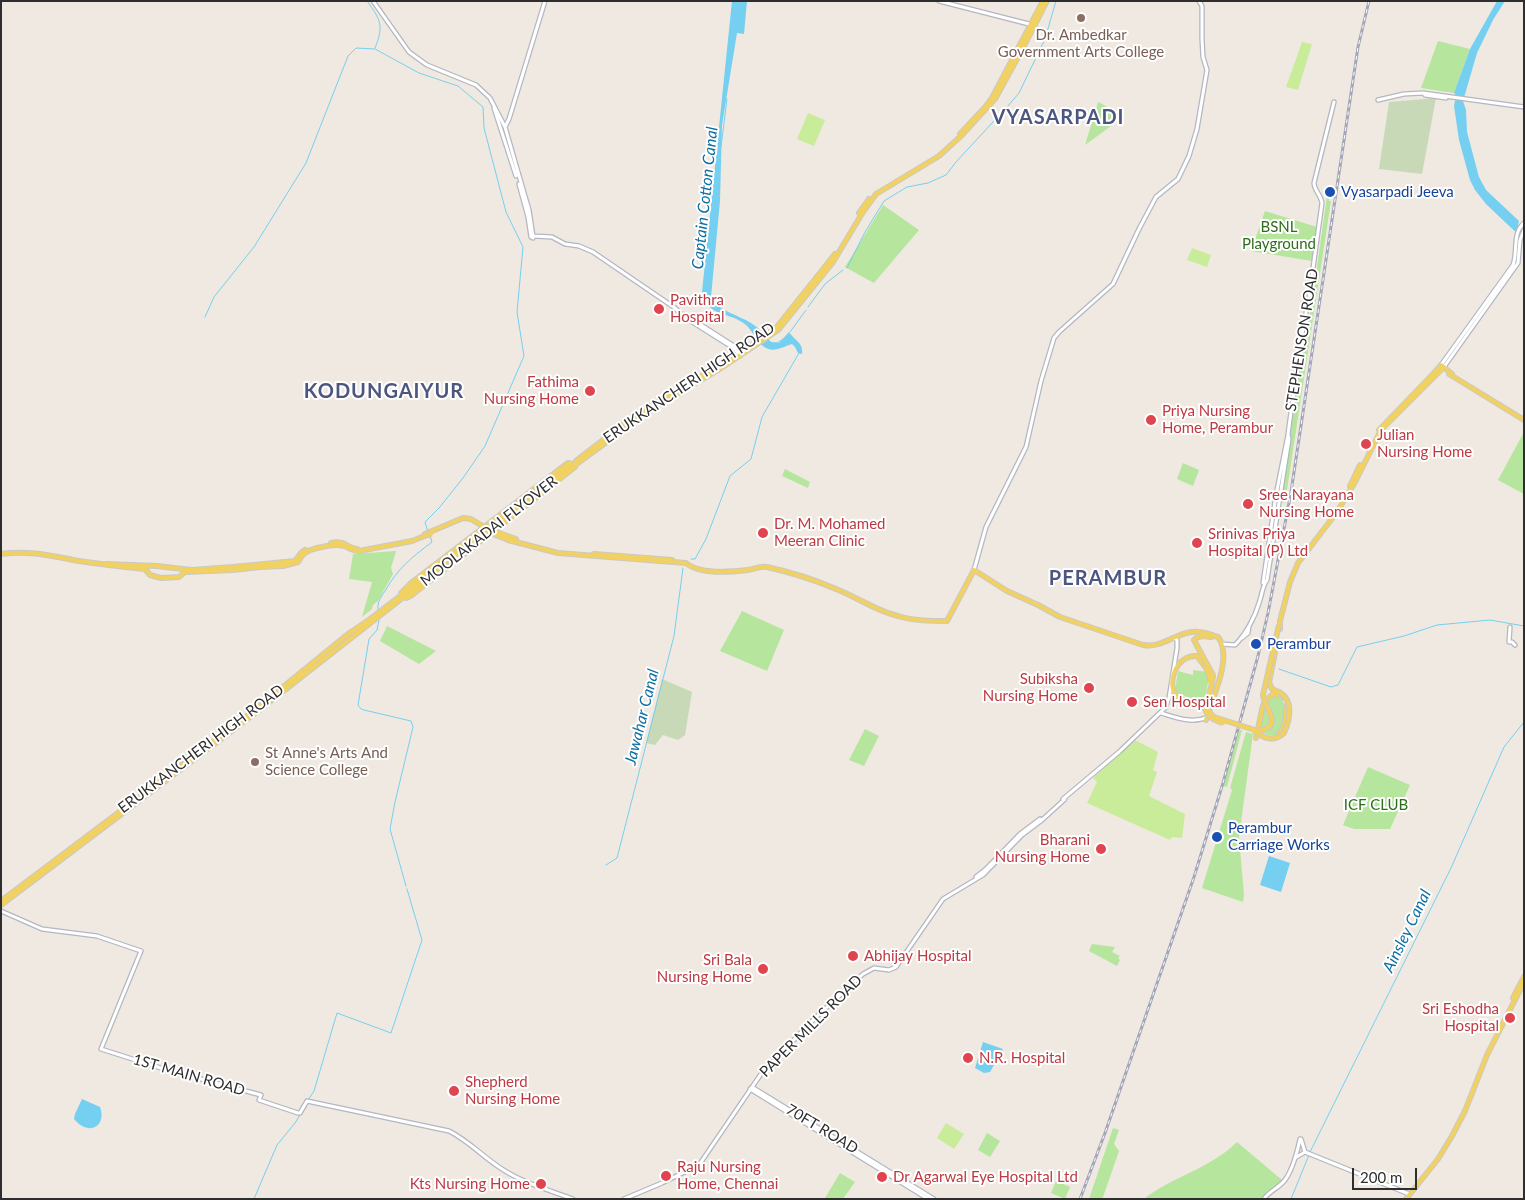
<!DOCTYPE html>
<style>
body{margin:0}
#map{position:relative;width:1525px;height:1200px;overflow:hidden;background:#efe9e1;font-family:Lato,sans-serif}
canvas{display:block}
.frame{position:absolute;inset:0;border:2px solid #2e2e2e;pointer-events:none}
.scale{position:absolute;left:1352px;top:1168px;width:65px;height:22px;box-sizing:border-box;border:2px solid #2e2e2e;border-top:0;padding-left:6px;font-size:15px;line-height:18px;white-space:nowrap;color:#2e2e2e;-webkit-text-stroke:4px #fff;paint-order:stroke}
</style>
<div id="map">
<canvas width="1525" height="1200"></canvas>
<div class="frame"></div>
<div class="scale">200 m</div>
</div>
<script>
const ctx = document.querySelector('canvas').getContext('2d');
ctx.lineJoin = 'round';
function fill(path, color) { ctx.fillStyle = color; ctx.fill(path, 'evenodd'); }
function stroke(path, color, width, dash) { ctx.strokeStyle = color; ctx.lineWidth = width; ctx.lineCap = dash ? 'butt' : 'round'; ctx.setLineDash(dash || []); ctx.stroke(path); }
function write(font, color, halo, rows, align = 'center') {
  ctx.font = font + ' Lato,sans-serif'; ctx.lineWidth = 4; ctx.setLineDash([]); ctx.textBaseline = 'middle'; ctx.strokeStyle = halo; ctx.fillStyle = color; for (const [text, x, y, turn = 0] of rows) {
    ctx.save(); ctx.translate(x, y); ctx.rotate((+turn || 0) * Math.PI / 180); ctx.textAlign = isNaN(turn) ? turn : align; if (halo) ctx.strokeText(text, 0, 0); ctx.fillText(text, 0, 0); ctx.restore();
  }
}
const green = new Path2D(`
 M1438,41L1470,49L1454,93L1421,88Z
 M1098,102C1110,108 1112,111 1122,118L1085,145Z
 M1327,196L1329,197V201H1331L1285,503L1280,502L1298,376L1312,302Z
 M883,205L919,230L874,283L845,267Z
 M1265,211L1317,227L1312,261L1251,251Z
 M1524,432V494L1498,480Z
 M1183,463L1199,470L1193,486L1177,479Z
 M785,469L810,482L808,488L782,476Z
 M396,551L391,568L393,574L378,601L373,605L372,609L362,617L372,582L349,579L353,554Z
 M742,611L784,630L767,671L720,651Z
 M387,626L436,651L419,664L380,641Z
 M1193,670L1207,672L1208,683L1204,703L1177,693L1175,689L1178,671L1193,675Z
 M1272,696H1279C1290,706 1283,721 1281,733C1272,738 1267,735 1260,731L1265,706Z
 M865,729L879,736L864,766L849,760Z
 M1239,730H1242L1227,787L1223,786Z
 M1246,732L1253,734L1239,837L1244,895L1243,902L1202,888L1232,790L1230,788Z
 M1368,767L1410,785L1390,829H1354L1343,825Z
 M1092,944L1115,947L1112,952L1120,956L1118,958L1120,960L1117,966L1089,951Z
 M1113,1128L1119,1130L1114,1144L1119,1151L1103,1197V1199H1089Z
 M987,1133L1000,1141L990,1157L978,1150Z
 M1237,1142L1282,1180L1265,1194L1261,1199H1144C1173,1176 1210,1169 1237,1142Z
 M840,1173L855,1182L843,1199H826L825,1198Z
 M1056,1181L1070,1187L1065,1199L1051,1193Z`);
const cemetery = new Path2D(`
 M1436,98L1422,174L1379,169L1389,102Z
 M662,679L692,692L685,735L678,740L663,735L655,745L646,743Z`);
const pitch = new Path2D(`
 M1302,42L1312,44L1298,90L1286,87Z
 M808,113L825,120L814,146L797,139Z
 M1192,248L1211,255L1207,267L1187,260Z
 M1135,740L1158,752L1153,770L1157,772L1149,796L1185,814L1182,838L1172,837L1170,840L1087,803L1097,782L1093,778Z
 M946,1123L964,1134L954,1149L937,1138Z`);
const water = new Path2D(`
 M732,1H747L744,34L737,33L722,125L720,201L711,297C715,309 740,316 751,323C759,328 765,335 771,342L779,343L789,332C794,340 804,343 802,354L798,353L795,347L792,344C784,346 775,353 766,348C757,344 753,331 746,325C730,311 707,318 702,292Z
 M1497,1H1505L1493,20L1477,53L1463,101L1466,110L1467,132L1479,177L1486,190L1519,221L1518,225L1524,229V240L1486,204L1475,190L1470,180L1459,140L1454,106L1456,95L1454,93L1470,49Z
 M1269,856L1290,863L1281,892L1260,885Z
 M983,1042L1003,1049L990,1072L984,1073L975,1068Z
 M82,1099L100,1107C107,1126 89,1137 74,1119L75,1114Z`);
const stream = new Path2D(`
 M367,1C381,20 384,26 375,48
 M1008,106L1019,93L1045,39L1056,1
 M721,147L727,99
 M847,268L865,232L884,201L907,187L928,183L946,175L956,162L1005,109
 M808,307L825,284L843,270
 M205,317L214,297L254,247L306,163L348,56L356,48L375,49L419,73L458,86L483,107L484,128L506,212L523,247L517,312L524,356L485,446L463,478L439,508L425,522L428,532
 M790,332L806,310
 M771,343H777L786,337
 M691,559H695L706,539L730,476L751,459L762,417L799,353
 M378,609C377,602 381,597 385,591C398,568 411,558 432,542L430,536
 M379,620L377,630L369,639L358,705L361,709L364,710L411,721L413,727L395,802L390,829L406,886
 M1279,669L1331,687L1338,685L1357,647L1404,636L1437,625L1490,620L1524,626
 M606,865L617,858L674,636L683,568
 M308,1100L314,1091L337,1013L391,1033L422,940L407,889
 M1310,1152L1451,868L1504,747L1524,722
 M254,1199L277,1145L295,1123L300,1115
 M1291,1199L1309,1155`);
const secondary = new Path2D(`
 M373,1L409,52L427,65L476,85L490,98L505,127L529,210L533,236L552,237L565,244L579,246L593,252L675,308L680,313L695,321L734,346L735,349
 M939,1L1033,25
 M1425,95L1446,98
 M1378,100L1404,94L1423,93L1524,107
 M494,108L516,176
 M505,127L509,119L545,1
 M519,184L528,217L531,237L533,238
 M686,318L735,349L740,356
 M1441,365L1513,265C1518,252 1512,233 1524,223
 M1444,367L1518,263L1520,240L1524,230
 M974,570L986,527L1026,447L1041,381L1054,338L1059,332L1113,284L1139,229L1156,197L1178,179L1189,156L1197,129L1207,70L1203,57L1202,39V6L1199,1
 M1263,583L1276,495L1288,435
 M1510,627L1509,642H1512L1515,645
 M1242,638L1248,633L1249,626
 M1222,644L1235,645C1246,634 1255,617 1259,603C1262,595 1262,587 1267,580L1289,439L1288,434L1301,339L1309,297L1322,203C1321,195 1314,190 1314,183L1334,102
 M1161,713C1177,718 1192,724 1208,717
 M1063,799L1119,752L1165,708L1169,698L1177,648V640L1174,638
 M976,877L986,869L1020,834L1040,819
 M1,911L42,929L97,936L141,951L101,1049L167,1070L261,1095L259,1100L298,1113H300L307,1101L449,1131C469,1141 483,1157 502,1169C523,1183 549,1190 573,1199
 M752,1087L934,1199
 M750,1089L928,1199
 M1301,1139L1305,1152L1409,1194
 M1295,1158L1305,1152
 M624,1199L662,1183L699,1165L761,1074L814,1019L863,974L874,968L889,970L896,967L943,899L983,875L1022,835L1042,820L1064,800L1065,798
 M1264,1199C1269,1191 1279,1188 1285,1180C1293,1169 1297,1153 1300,1139`);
const primary = new Path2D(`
 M960,134L986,106L992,98L1043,1
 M859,213L869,199
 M749,347L776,328L835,254
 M1449,374L1524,420
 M1379,430L1434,373L1441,365L1452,374
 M576,461L637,414L735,356
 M1350,486L1360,465
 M539,487L570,465
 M541,490L638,419L660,404L718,370L778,330L833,262L863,212L876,194L939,156L961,136L995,99L1024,46L1047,1
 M495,530L499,533L516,539
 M491,533L508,540L558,553L686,563C700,575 731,572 748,570C755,569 760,566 767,567C790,572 813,579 836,589C857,597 876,611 898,616C914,621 931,621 947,621L974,570L1007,591L1038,605L1060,617L1143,645C1163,649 1178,630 1198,632C1205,632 1211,635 1218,637L1220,640
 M425,534L463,518L471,519L484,527
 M331,543C346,540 346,548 357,549
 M1,554C28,550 52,556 79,561C101,564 123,567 145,569L150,575L161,578L179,577L185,572L233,570L260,567L283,566L298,562C300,559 302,555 305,553C311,548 337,543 344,546C350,548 352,551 359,551L412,541L427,535
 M594,554L672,560
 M106,564L157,566L192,570L233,567L295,561L301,553L305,550
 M401,593L410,584L568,463L572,464
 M403,597L406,598L412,595L575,467
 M1280,629V621L1290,582L1298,563L1337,512L1355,482L1381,430L1444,367
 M1275,653L1269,682L1272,689L1279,692
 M1203,657L1194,640C1198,635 1205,636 1211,637
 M1206,668L1197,656C1177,654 1165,683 1177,697L1207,709
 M1206,720C1212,697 1231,663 1220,640
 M1278,735L1284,727L1287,705
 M1256,738L1263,705L1266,700L1273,694L1279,695L1285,698
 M1,901L251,713L348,634L369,620L428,575
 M1,905L254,714L437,571
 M1513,998L1524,977
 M1406,1199L1438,1159L1452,1136L1465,1111L1487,1055L1524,982`);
const rail = new Path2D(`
 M1080,1199L1105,1133L1194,877L1223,783L1258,656L1268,613L1291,492L1358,47L1369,1`);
const primaryBridge = new Path2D(`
 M427,535L431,534
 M456,556L541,490
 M436,569L539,487
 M1203,657L1213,675C1213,691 1200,706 1214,717L1258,731C1286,725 1264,709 1263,695L1279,625
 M1206,668L1210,677V682
 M1205,708C1207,717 1214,720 1223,723
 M1254,731C1264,738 1273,743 1284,733C1290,720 1294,700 1279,692`);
const markers = [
 [1081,18,5,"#8d6e63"],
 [1330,192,6,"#1a4fb4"],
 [659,309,6,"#e0444e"],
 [590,391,6,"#e0444e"],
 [1151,420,6,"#e0444e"],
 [1366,444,6,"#e0444e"],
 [1248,504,6,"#e0444e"],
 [763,533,6,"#e0444e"],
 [1197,543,6,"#e0444e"],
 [1256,644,6,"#1a4fb4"],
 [1089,688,6,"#e0444e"],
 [1132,702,6,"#e0444e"],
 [255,762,5,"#8d6e63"],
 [1217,837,6,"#1a4fb4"],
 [1101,849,6,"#e0444e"],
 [853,956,6,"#e0444e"],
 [763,969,6,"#e0444e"],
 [1510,1018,6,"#e0444e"],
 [968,1058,6,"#e0444e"],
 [454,1091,6,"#e0444e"],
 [666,1176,6,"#e0444e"],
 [882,1177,6,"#e0444e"],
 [541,1184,6,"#e0444e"]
];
const educationNames = [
 ["Dr. Ambedkar",1081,35],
 ["Government Arts College",1081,52],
 ["St Anne's Arts And",265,753,"left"],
 ["Science College",265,770,"left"]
];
const transitNames = [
 ["Vyasarpadi Jeeva",1341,192],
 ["Perambur",1267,644],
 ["Perambur",1228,828],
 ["Carriage Works",1228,845]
];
const parkNames = [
 ["BSNL",1279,227],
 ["Playground",1279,244],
 ["ICF CLUB",1376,805]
];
const healthNames = [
 ["Pavithra",670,300],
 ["Hospital",670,317],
 ["Fathima",579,382,"right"],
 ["Nursing Home",579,399,"right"],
 ["Priya Nursing",1162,411],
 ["Home, Perambur",1162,428],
 ["Julian",1377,435],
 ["Nursing Home",1377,452],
 ["Sree Narayana",1259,495],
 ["Nursing Home",1259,512],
 ["Dr. M. Mohamed",774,524],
 ["Meeran Clinic",774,541],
 ["Srinivas Priya",1208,534],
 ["Hospital (P) Ltd",1208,551],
 ["Subiksha",1078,679,"right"],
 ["Nursing Home",1078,696,"right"],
 ["Sen Hospital",1143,702],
 ["Bharani",1090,840,"right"],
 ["Nursing Home",1090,857,"right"],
 ["Abhijay Hospital",864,956],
 ["Sri Bala",752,960,"right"],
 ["Nursing Home",752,977,"right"],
 ["Sri Eshodha",1499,1009,"right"],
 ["Hospital",1499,1026,"right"],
 ["N.R. Hospital",979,1058],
 ["Shepherd",465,1082],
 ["Nursing Home",465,1099],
 ["Raju Nursing",677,1167],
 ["Home, Chennai",677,1184],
 ["Dr Agarwal Eye Hospital Ltd",893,1177],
 ["Kts Nursing Home",530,1184,"right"]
];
const streetNames = [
 ["STEPHENSON ROAD",1302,340,-81],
 ["ERUKKANCHERI HIGH ROAD",689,383,-34],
 ["MOOLAKADAI FLYOVER",489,531,-38],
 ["ERUKKANCHERI HIGH ROAD",201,749,-37],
 ["PAPER MILLS ROAD",811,1026,-45],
 ["1ST MAIN ROAD",189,1075,16],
 ["70FT ROAD",822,1129,31]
];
const waterNames = [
 ["Captain Cotton Canal",705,198,-84],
 ["Jawahar Canal",642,717,-76],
 ["Ainsley Canal",1407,931,-64]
];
const districtNames = [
 ["VYASARPADI",1058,118],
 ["KODUNGAIYUR",384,392],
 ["PERAMBUR",1108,579]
];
fill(green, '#b6e59e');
fill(cemetery, '#c8d9b8');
fill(pitch, '#c9ec9a');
fill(water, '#75cff0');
stroke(stream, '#75cff0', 1);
stroke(secondary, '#b4b7c1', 5.5);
stroke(primary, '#c9c9c9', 6);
stroke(secondary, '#fff', 3);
stroke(primary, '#f2d163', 4);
stroke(rail, '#a3a6b8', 3);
stroke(rail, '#fff', 1, [4]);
stroke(primaryBridge, '#c9c9c9', 6, []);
stroke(primaryBridge, '#f2d163', 4);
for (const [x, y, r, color] of markers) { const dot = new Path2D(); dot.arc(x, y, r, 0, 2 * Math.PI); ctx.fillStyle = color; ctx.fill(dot); stroke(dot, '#fff', 2); }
write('15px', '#785e54', '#fff', educationNames);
write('15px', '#164399', '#fff', transitNames, 'left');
write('15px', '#2c6e1b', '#fff', parkNames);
write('15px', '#be3a42', '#fff', healthNames, 'left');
write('15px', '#2e2e2e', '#fff', streetNames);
write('italic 16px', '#0d6fa3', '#fff', waterNames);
ctx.letterSpacing = '1px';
write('bold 20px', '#4d5680', '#fff', districtNames);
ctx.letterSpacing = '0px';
</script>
